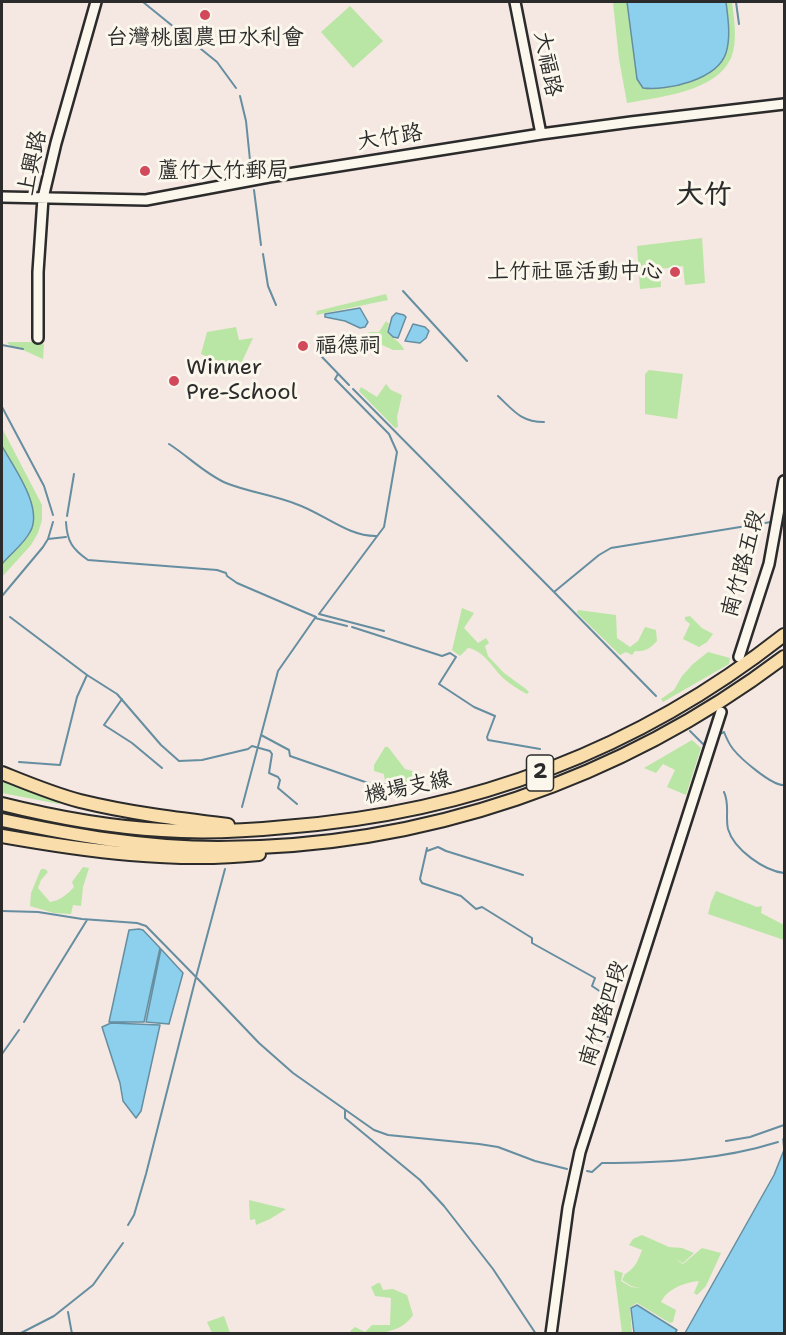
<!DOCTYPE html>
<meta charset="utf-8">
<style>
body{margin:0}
#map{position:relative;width:786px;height:1335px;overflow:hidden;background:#f5e7e2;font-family:"Shantell Sans",sans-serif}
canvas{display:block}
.frame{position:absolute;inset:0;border:3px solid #2b2b2b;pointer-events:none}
</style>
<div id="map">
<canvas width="786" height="1335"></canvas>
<div class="frame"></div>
</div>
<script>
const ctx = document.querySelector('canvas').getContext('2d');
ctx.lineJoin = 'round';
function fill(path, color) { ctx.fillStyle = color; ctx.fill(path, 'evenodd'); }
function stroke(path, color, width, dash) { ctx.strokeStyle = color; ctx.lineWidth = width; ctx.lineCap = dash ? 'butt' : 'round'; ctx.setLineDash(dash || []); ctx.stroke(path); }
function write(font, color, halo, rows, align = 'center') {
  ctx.font = font + ' "Shantell Sans","LXGW WenKai TC",sans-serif'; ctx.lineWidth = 6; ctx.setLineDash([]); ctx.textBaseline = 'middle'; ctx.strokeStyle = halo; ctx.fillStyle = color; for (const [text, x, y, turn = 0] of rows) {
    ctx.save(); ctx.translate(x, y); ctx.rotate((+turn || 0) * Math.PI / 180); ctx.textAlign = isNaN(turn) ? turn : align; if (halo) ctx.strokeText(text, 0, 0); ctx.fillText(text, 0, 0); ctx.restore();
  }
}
const green = new Path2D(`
 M613,2H732C734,19 738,41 731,58C716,92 659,97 627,103L619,59Z
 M350,6L383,41L353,68L321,32Z
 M702,238L705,283L685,285L683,266L660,269L661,287L640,289L637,246Z
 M386,294L388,300L316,315L317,311Z
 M386,321L389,324L387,332C392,339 401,341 404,350H393L363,336L370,332H379Z
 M236,327L239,340L253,338L238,370L201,354L207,332Z
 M7,342H42L44,345L43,359L23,350L11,347Z
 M649,370L683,374L677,419L645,414V374Z
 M386,384L391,390L402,395L397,417L398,427L395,428L359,391L361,387L377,397Z
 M2,428L42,505V520L38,533L31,545L2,577Z
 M462,608L474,613L464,628L478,643L486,638L489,643L485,646L488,656L504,673L526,689L529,692L527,694C518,689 511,685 503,678C493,668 483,650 468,648L460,656L452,650Z
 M578,610L616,615L617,638L630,647L638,641L645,627L656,630L657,641C650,648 646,652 635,651L632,655L626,652L620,655L577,613Z
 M690,616L702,628L713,634L707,642L699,647L683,639L690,624L685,620V617Z
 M708,652L730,658L729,664L663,702L661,699L674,690L682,676L693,664Z
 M692,740L701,748L686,795L667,787L675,770L663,764L656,773L644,768Z
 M385,747H388L405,769L422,774L421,780L404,786L385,782L384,774L374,771V765Z
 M2,779L60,801L59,804L2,793Z
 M83,867L89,868L83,887L81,906L73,905L71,914L54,913L30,906L31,893L41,869H45L48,872L41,880L38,888L50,902C59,901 68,894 74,887L72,882Z
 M716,891L757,907L762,906L761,913L784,925V940L708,914L711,902Z
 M249,1200L286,1209L270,1219L256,1225L255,1219L250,1220Z
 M642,1235L669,1247L682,1248L694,1253L683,1263L675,1259L683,1264L702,1248L721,1253L706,1286L697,1295L694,1293L699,1281C685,1282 667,1289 661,1302L676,1310L673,1322L670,1323L637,1303L630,1307L632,1333H622L614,1270L623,1273L621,1281L631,1287L640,1288L631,1286L622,1280L625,1274C635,1268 638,1261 642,1250L629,1245L633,1239Z
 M378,1283H380L383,1290L393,1289L407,1295L413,1315C400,1335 374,1334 352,1333L350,1331L355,1327L365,1332L372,1325H390L391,1298L375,1296L371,1287Z
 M224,1316L230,1333H212L207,1322Z`);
const water = new Path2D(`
 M627,2H726C728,18 731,37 726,53C717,80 667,91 643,88L637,79Z
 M360,308L368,322L365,327L360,328L345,321L325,317V314Z
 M396,313L404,315L406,317L398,338L393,337L388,332L392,317Z
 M413,324L425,327L429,331L426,338L420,343L405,341Z
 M2,446C14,468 44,508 30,532C24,544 10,554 2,564Z
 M139,929L143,930L160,948L144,1022H109L129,930Z
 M161,949L183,973L169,1024L146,1022Z
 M111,1023L160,1025L141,1111L136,1118L123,1101L120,1083L102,1027Z
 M783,1139H784V1333H685L774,1175L784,1150Z
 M637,1305L677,1330L675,1333H634L631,1308Z`);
const stream = new Path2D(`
 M143,2L217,62L236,88
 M736,2L739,24
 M240,96L246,121L251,170
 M254,190L261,245
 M263,254L268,286L276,305
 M403,291L467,361
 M2,345L23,349
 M322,357L349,385
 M338,374L335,379L389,434L397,452L384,527L319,614L384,631
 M353,389L554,592
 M498,396C514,411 521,422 544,422
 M2,407L44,486L53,515
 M169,444C188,456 205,474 226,483C248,492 274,495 296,504C323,513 348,537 377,536
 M67,516L74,474
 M783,521L784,520
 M53,522L48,539L66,537
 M66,522C67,541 72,549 88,560L217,570L226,573L227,576L237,583L316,617
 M2,596L43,547L48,539
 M10,617L87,675L117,694L161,745L179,761L202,760L248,749L252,746L270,751L272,754L269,773L278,777L280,780L278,788L297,804
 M352,627L442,656L450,653L456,657L439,684L474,707L495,716L487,737L488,740L540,749
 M656,696L554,592L599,555L611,548L771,522
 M122,699L104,725L132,743L162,768
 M690,731L703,744L706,742
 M720,734L724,732C726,737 729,744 733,749C741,759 772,786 784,785
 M261,735L289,750L290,756L368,783L401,786
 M19,762L60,765L77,697L87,675
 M724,792C730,805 725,816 728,829C734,850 765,871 784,873
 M242,807L278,671L315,618L347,626
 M427,848L420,879L422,883L461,896L476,909L482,907L532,938V943L595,978L592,986L607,996L598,1013L596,1026L608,1037
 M427,851L438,847L446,851L523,875
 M225,869L196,977L259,1043L293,1073L374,1130L388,1135L479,1144L498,1147L535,1161L567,1169
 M2,911L38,912L82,919L137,923L146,926L196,977L146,1174L134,1215L128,1225
 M24,1022L87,920
 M2,1054L19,1030
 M345,1111V1118L420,1180L444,1206L493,1269L536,1334
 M726,1141L750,1137L784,1125
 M587,1171L592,1172L602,1163C661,1163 721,1160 778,1142
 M68,1312L72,1334
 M343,1333L347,1334
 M19,1334L54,1316L93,1285L123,1243`);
const secondary = new Path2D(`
 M515,2L541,134
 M2,197L146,200L269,177L541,134L631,122L784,104
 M38,338V272L43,198L56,143L96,2
 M739,657L769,564L784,481
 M551,1334L568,1208L580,1152L721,712`);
const highway = new Path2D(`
 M2,773C27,783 53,794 80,801C129,813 178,819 228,825
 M2,804C54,817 108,827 162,830C203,833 244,831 285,827C470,813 638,750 784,635
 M2,820C73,835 145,848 218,848C423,848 621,780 784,657
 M2,836C87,851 173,863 259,854`);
const markers = [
 [205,15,6,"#d1495b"],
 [145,171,6,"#d1495b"],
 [675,272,6,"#d1495b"],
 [303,346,6,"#d1495b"],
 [174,381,6,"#d1495b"]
];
const shields = [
 [540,773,27]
];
const shieldNames = [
 ["2",540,773]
];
const poiNames = [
 ["台灣桃園農田水利會",205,38,"center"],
 ["蘆竹大竹郵局",157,171],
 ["上竹社區活動中心",663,272,"right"],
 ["福德祠",315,346],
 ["Winner",186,368],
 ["Pre-School",186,393]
];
const streetNames = [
 ["大福路",547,64,79],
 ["大竹路",390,138,-9],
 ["上興路",33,163,-78],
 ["南竹路五段",744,564,-75],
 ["機場支線",408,788,-12],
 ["南竹路四段",604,1014,-72]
];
const districtNames = [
 ["大竹",704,196]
];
fill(green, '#b9e6a4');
fill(water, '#8cd0ee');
stroke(water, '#658ea0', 1.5);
stroke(stream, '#658ea0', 2);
stroke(secondary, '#2b2b2b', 14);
stroke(highway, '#2b2b2b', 16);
stroke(secondary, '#fbf7ec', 9);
stroke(highway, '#f9deab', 12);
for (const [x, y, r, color] of markers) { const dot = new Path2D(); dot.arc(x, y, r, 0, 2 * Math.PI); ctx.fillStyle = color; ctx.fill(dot); stroke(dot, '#fbf7ec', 2); }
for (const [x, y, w] of shields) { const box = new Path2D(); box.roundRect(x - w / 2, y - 18, w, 36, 4.5); ctx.fillStyle = '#fbf7ec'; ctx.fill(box); stroke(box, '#2b2b2b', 1.5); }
write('bold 21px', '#2b2b2b', null, shieldNames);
write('22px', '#2b2b2b', '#fbf7ec', poiNames, 'left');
write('22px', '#2b2b2b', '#fbf7ec', streetNames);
write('bold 28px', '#2b2b2b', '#fbf7ec', districtNames);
</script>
